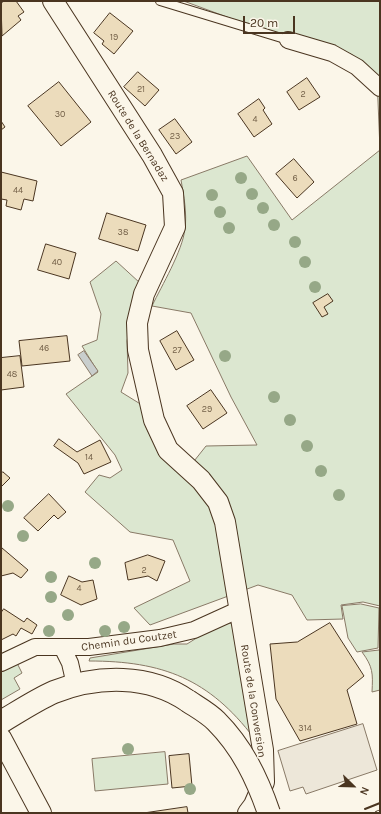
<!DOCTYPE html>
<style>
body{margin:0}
#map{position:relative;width:381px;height:814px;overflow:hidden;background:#fbf6e9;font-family:Karla,sans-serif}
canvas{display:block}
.frame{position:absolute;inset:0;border:2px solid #4a3520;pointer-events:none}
.north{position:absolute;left:333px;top:766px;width:40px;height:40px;-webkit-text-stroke:3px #fbf6e9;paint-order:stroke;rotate:113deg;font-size:11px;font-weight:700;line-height:16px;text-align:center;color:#4a3520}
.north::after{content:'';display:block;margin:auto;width:14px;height:18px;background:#4a3520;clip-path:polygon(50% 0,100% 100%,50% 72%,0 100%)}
.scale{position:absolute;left:243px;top:16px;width:52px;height:18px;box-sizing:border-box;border:2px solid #4a3520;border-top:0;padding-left:5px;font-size:12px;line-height:14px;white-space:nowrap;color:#4a3520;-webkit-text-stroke:3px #fbf6e9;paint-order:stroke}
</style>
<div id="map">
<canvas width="381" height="814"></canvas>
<div class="frame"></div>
<div class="north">N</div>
<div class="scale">20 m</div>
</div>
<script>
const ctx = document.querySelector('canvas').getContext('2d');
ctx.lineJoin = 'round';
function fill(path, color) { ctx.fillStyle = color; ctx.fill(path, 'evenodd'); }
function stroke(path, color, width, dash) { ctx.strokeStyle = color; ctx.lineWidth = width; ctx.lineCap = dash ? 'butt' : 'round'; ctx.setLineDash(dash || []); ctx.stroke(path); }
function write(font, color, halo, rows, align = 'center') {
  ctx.font = font + ' Karla,sans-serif'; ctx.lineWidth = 3; ctx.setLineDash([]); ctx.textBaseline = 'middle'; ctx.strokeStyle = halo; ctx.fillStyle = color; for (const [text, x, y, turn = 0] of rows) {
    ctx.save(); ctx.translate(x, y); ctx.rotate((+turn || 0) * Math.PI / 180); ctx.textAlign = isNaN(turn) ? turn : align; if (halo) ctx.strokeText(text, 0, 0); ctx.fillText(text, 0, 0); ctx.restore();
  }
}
const green = new Path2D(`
 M184,1H380V606L363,602L341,605L343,619L307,620L292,595L258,585L150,625L134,608L190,581L173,540L130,532L85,492L99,475L110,478L122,470L115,455L66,394L98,372L82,346L97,340L101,314L90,282L116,261L140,283L134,303L127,341L128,373L121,392L142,405L146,427L159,454L183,475L206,446L257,445L231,397L191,313L152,306C162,285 182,252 185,229C187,213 184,197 181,180L247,156L292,220L380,150L377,77L351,54L305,41L284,38Z
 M361,604L379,608L378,648L357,652L348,638L342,606Z
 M230,623L235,626L254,738C209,679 163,661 89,661L90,658L174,644H187L219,624Z
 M380,632V690L372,692C373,673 373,667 362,652L379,650Z
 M17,663L22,673L14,678L20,689L1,700V671Z
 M165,752L168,784L95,791L92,759Z`);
const parking = new Path2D(`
 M363,724L377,770L306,794L303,787L290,791L278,751Z`);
const water = new Path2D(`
 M84,351L98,371L92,376L78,355Z`);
const building = new Path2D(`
 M4,1H16L24,12L18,16L21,20L2,36L1,4Z
 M110,13L133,31L114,54L102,44L104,41L94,33Z
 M138,72L159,90L145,106L124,87Z
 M307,78L320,97L299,110L287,92Z
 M59,82L91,122L61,146L28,106Z
 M259,99L265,108L263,110L272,124L254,137L238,114Z
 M175,119L192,142L176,154L159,130Z
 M1,121L5,127L1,130Z
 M294,159L314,182L297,198L276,174Z
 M1,172L37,181L33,201L24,199L21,210L6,206L7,200L1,199Z
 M107,213L146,225L138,251L99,239Z
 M46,244L76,253L69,279L38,270Z
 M328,294L333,301L324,307L328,314L322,317L313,303Z
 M177,331L194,360L176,370L160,341Z
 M67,336L70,361L22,366L19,341Z
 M20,356L24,387L1,390V358Z
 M211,390L227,413L203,429L187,406Z
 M59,439L77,452L100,440L111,462L84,474L78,463L54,446Z
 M3,472L10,478L1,487V474Z
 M49,494L66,512L58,519L54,515L38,531L24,518Z
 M2,548L28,570L21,578L13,573L1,576Z
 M148,555L165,561L157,581L148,576L128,580L125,563Z
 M69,576L82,582L93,580L97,599L81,605L61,595Z
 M4,609L24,622L27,618L37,625L32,634L21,628L16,636L13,634L1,640V613Z
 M330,623L364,676L347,690L357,724L300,741L276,699L270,644L297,642Z
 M189,754L192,786L172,788L169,756Z
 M187,807L188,813H144Z`);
const service = new Path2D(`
 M160,1L288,40`);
const minor = new Path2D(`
 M288,40L332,53L357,67L380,88
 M63,649L70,663L75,685
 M1,663L35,647H89L160,638L194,630L238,610`);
const tertiary = new Path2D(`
 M53,1L152,155L173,193L175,227L144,294L137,323L138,350L154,420L168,450L201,480L218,502L225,522L263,750L264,782L254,805L248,813
 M1,738L41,813`);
const secondary = new Path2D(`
 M1,722C18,712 36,700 54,692C98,675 149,674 188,701`);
const rail = new Path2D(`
 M377,813L380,812`);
const secondaryBridge = new Path2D(`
 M188,701C197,707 208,713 216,721C242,747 257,778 269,813`);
const wall = new Path2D(`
 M365,809L380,803`);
const trees = [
 [241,178],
 [252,194],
 [212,195],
 [263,208],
 [220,212],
 [274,225],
 [229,228],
 [295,242],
 [305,262],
 [315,287],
 [225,356],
 [274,397],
 [290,420],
 [307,446],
 [321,471],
 [339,495],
 [8,506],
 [23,536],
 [95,563],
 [51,577],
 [51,597],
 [68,615],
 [124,627],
 [49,631],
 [105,631],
 [128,749],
 [190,789]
];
const numberNames = [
 ["19",114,37],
 ["21",141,89],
 ["2",303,94],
 ["30",60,114],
 ["4",255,119],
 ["23",175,136],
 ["6",295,178],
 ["44",18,190],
 ["38",123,232],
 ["40",57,262],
 ["46",44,348],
 ["27",177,350],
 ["48",12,374],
 ["29",207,409],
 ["14",89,457],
 ["2",144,570],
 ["4",79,588],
 ["314",305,728]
];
const streetNames = [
 ["Route de la Bernadaz",138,136,58],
 ["Chemin du Coutzet",129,641,-8],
 ["Route de la Conversion",253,701,81]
];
fill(green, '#dce7d0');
stroke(green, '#887966', 1);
fill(parking, '#ede7d9');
stroke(parking, '#887966', 1);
fill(water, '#c9cecd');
stroke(water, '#887966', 1);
fill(building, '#ecdcbc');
stroke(building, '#4a3520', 1);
stroke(service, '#4a3520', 10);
stroke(minor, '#4a3520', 18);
stroke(tertiary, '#4a3520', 22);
stroke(secondary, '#4a3520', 24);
stroke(service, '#fbf6e9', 8);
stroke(minor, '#fbf6e9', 16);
stroke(tertiary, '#fbf6e9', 20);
stroke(secondary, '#fbf6e9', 22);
stroke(rail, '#4a3520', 4.5);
stroke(rail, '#fbf6e9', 3, [9]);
stroke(secondaryBridge, '#4a3520', 24, []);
stroke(secondaryBridge, '#fbf6e9', 22);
stroke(wall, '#4a3520', 2);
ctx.fillStyle = '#96a887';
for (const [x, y] of trees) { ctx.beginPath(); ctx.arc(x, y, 6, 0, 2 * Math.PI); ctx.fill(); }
write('9px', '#725f47', null, numberNames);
write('11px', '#4a3520', '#fbf6e9', streetNames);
</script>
